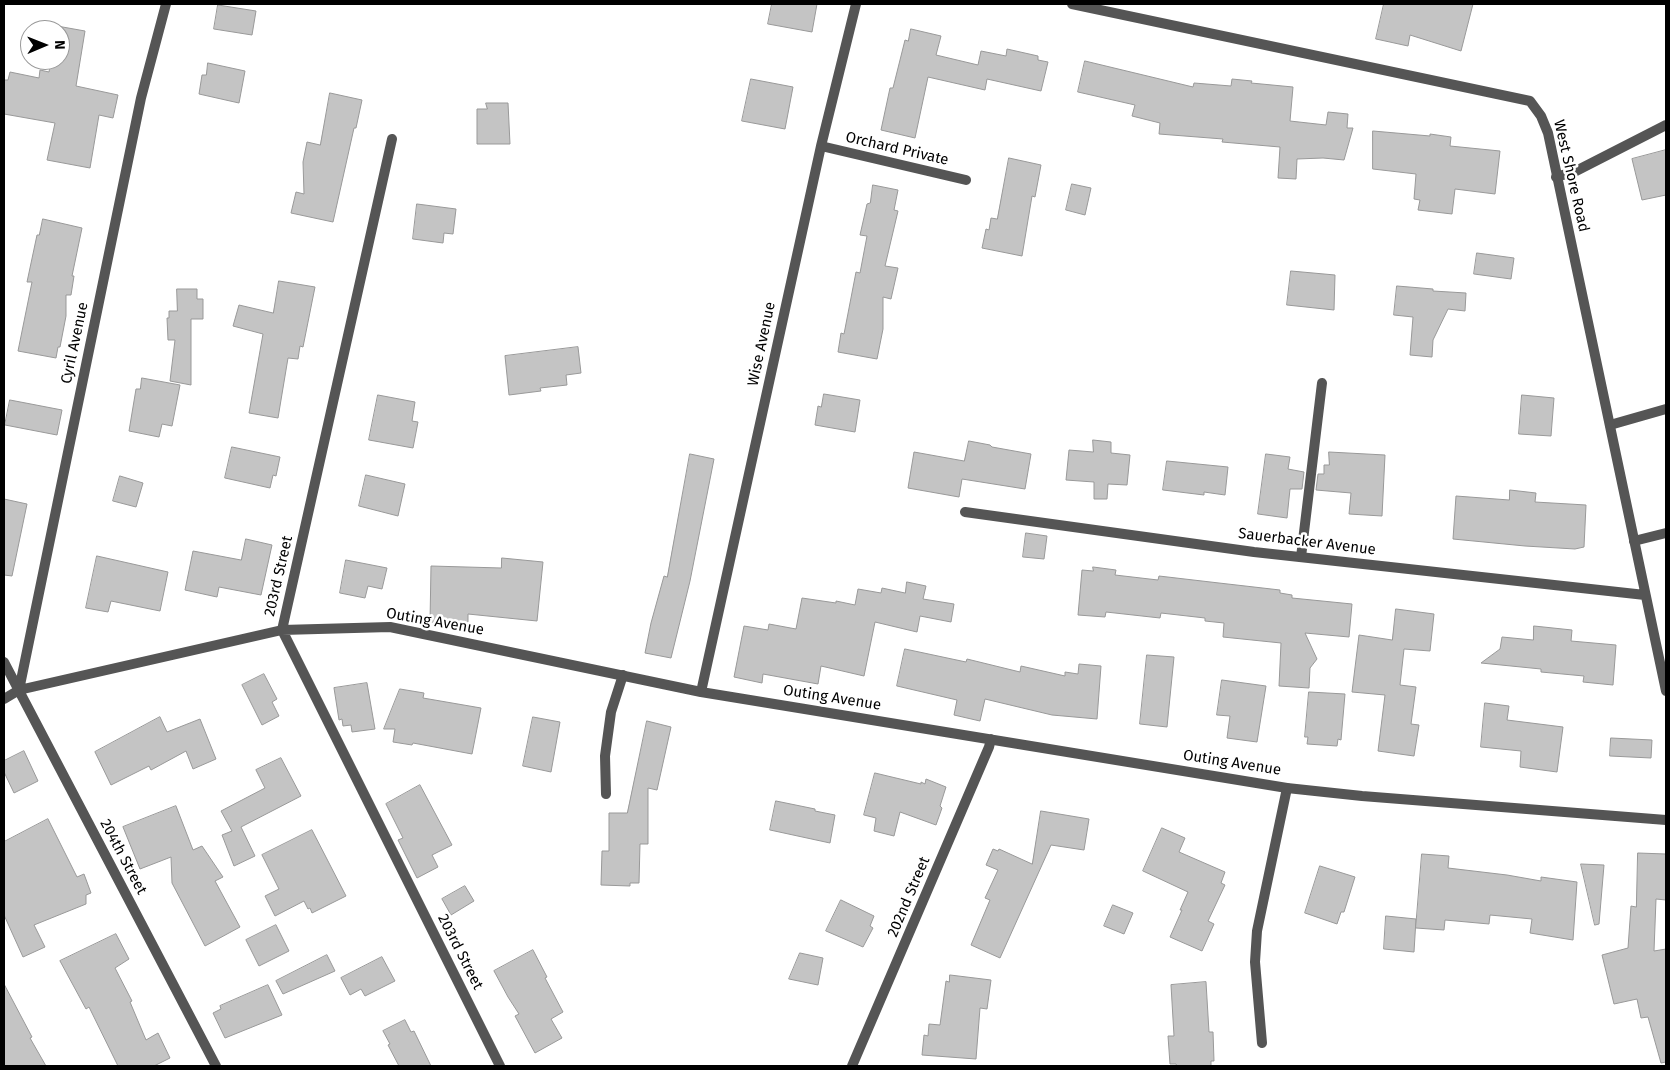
<!DOCTYPE html>
<style>
body{margin:0}
#map{position:relative;width:1670px;height:1070px;overflow:hidden;background:#fff;font-family:"Fira Sans",sans-serif}
canvas{display:block}
.frame{position:absolute;inset:0;border:5px solid #000;pointer-events:none}
.north{position:absolute;left:20px;top:20px;width:50px;height:50px;box-sizing:border-box;background:#fff;border:1px solid #999;border-radius:50%;rotate:89deg;font-size:14px;font-weight:700;line-height:20px;text-align:center;color:#000}
.north::after{content:'';display:block;margin:auto;width:18px;height:22px;background:#000;clip-path:polygon(50% 0,100% 100%,50% 72%,0 100%)}
</style>
<div id="map">
<canvas width="1670" height="1070"></canvas>
<div class="frame"></div>
<div class="north">N</div>
</div>
<script>
const ctx = document.querySelector('canvas').getContext('2d');
ctx.lineJoin = 'round';
function fill(path, color) { ctx.fillStyle = color; ctx.fill(path, 'evenodd'); }
function stroke(path, color, width, dash) { ctx.strokeStyle = color; ctx.lineWidth = width; ctx.lineCap = dash ? 'butt' : 'round'; ctx.setLineDash(dash || []); ctx.stroke(path); }
function write(font, color, halo, rows, align = 'center') {
  ctx.font = font + ' "Fira Sans",sans-serif'; ctx.lineWidth = 5; ctx.setLineDash([]); ctx.textBaseline = 'middle'; ctx.strokeStyle = halo; ctx.fillStyle = color; for (const [text, x, y, turn = 0] of rows) {
    ctx.save(); ctx.translate(x, y); ctx.rotate((+turn || 0) * Math.PI / 180); ctx.textAlign = isNaN(turn) ? turn : align; if (halo) ctx.strokeText(text, 0, 0); ctx.fillText(text, 0, 0); ctx.restore();
  }
}
const building = new Path2D(`
 M772,4H817L812,32L768,24Z
 M1384,4H1473L1461,51L1410,35L1408,46L1376,39Z
 M218,5L256,11L252,35L214,29Z
 M57,26L85,31L76,86L118,95L113,118L99,115L90,168L47,160L55,123L4,114V80H8L10,72L39,78L40,70L49,72L51,60H60V30H56Z
 M911,29L941,36L936,55L978,65L981,51L1006,56L1007,49L1038,56V60L1048,62L1041,91L987,79L985,90L928,77L915,138L881,130L890,88H893L905,40L908,41Z
 M1085,61L1193,87L1194,83L1231,86L1232,79L1252,81L1251,83L1293,87L1290,121L1326,125L1328,112L1348,114L1347,128H1353L1344,160L1323,158L1297,159L1296,179L1278,178L1280,147L1222,142L1223,139L1159,134L1160,123L1132,116L1135,105L1078,92Z
 M208,63L245,71L239,103L199,94L202,75H206Z
 M751,79L793,87L785,129L742,121Z
 M330,93L362,100L356,128H354L333,222L291,213L296,192L304,194L303,162L307,142L320,145Z
 M486,103H508L510,144H477V109H487Z
 M1373,131L1430,136V134L1451,137L1450,146L1500,151L1495,194L1455,189L1452,214L1418,210L1420,200L1414,199L1416,174L1373,169Z
 M1666,150V195L1642,200L1632,159Z
 M1009,158L1041,165L1035,197L1032,196L1022,256L982,248L986,229L989,230L991,218L997,219Z
 M1072,184L1091,188L1085,215L1066,210Z
 M873,185L898,190L894,210L898,211L885,266L898,268L891,299L883,297V329L877,359L838,352L841,333L844,334L856,272L860,273L867,236L860,235L867,204L870,203Z
 M417,204L456,209L453,234L444,233L443,243L413,239Z
 M43,219L82,228L72,276H74L71,295H66V316L60,347H58L56,358L18,351L32,282H27L37,235H39Z
 M1477,253L1514,258L1511,279L1474,274Z
 M1291,271L1335,275L1334,310L1287,305Z
 M279,281L315,287L303,347L300,346L298,359L288,358L278,418L249,413L263,334L233,326L239,305L273,313Z
 M1397,286L1433,289V291L1466,293L1465,311L1448,309L1433,340L1432,357L1410,355L1413,317L1394,315Z
 M177,289H197V299H203V319H191V385L170,381L175,340H168L167,318H169V311H177Z
 M578,347L581,373L566,375L567,385L540,388L541,391L509,395L505,356Z
 M142,378L180,385L172,426L162,424L159,437L129,431L136,389H140Z
 M824,394L860,400L855,432L815,425L818,406L821,407Z
 M378,395L415,402L412,421L418,422L413,448L369,440Z
 M1522,395L1554,398L1551,436L1519,434Z
 M10,400L62,410L57,435L5,425Z
 M1093,440L1111,442V453L1130,455L1127,485L1108,484L1107,499H1094V482L1066,480L1069,450L1093,452Z
 M969,441L990,445L992,447L1031,454L1025,489L962,479L959,497L908,488L914,452L964,461Z
 M232,447L280,457L276,476L273,475L270,488L225,478Z
 M1329,452L1385,455L1382,516L1349,514L1351,493L1316,490L1318,474H1324V465H1329Z
 M690,454L714,459L690,581L671,658L645,653L651,623L664,576L667,577Z
 M1266,454L1290,457L1288,469L1304,472L1302,489H1290L1287,518L1258,514Z
 M1167,461L1228,467L1225,495L1204,492V495L1163,490Z
 M366,475L405,484L398,516L359,506Z
 M120,476L143,483L136,507L113,501Z
 M1510,490L1536,493L1535,502L1586,505L1584,547L1575,549L1525,546L1453,539L1456,496L1509,500Z
 M4,499L27,504L12,576L4,575Z
 M1026,533L1047,536L1044,559L1023,557Z
 M246,539L272,545L261,595L219,587L217,597L185,590L193,551L241,560Z
 M97,556L168,572L160,611L111,601L108,612L86,608Z
 M502,558L543,562L537,621L468,614V623L430,622L431,566L501,568Z
 M346,560L387,568L382,589L368,586L365,598L340,593Z
 M1093,567L1116,570L1115,575L1158,580L1159,576L1219,583L1280,590V593L1292,595V598L1352,604L1349,637L1305,633L1317,659L1310,668L1309,688L1279,686L1281,643L1223,637L1224,623L1205,621V618L1161,613L1160,618L1106,612L1105,617L1078,615L1082,570L1093,571Z
 M907,582L926,586L923,599L954,604L951,622L920,616L917,632L875,622L864,676L821,666L818,684L763,674L762,683L734,677L744,626L768,630L769,624L796,629L802,598L836,603V601L855,605L858,589L881,593L882,588L905,593Z
 M1396,609L1434,614L1430,651L1404,649L1400,685L1416,687L1411,724L1419,725L1414,756L1378,751L1385,695L1352,692L1359,635L1392,640Z
 M1534,626L1572,630L1571,641L1616,645L1613,685L1583,682L1584,676L1541,672V669L1481,663L1500,649L1502,637L1533,640Z
 M905,649L966,662L967,659L1020,672L1021,666L1065,676V672L1078,674L1079,664L1101,666L1097,719L1052,715L985,699L980,721L954,715L957,700L897,686Z
 M1147,655L1174,657L1167,727L1140,724Z
 M264,674L277,699L272,702L279,716L262,725L242,685Z
 M1222,680L1266,686L1257,742L1227,738L1230,716L1217,715Z
 M367,683L375,729L352,732L351,725L343,726L342,719L339,720L334,688Z
 M400,689L424,693L423,698L481,708L472,754L413,743L412,745L393,742L395,729H384Z
 M1309,692L1345,694L1341,740L1338,739L1337,746L1307,744L1308,737H1305Z
 M1485,703L1509,706L1507,720L1563,727L1557,772L1520,767L1521,751L1481,747Z
 M160,717L167,732L200,719L216,759L193,769L186,751L151,770L149,766L111,785L95,752Z
 M533,717L560,722L551,772L523,766Z
 M647,721L671,727L657,790L648,788V844H640L639,883H630V886L601,885L602,851H609V813H627Z
 M1611,738L1652,740L1651,758L1610,756Z
 M24,751L38,781L14,793L4,772V761Z
 M281,758L301,796L241,827L255,856L234,866L222,835L232,831L221,811L265,788L256,770Z
 M875,773L921,784V782L925,784L926,779L946,787L940,806L942,808L936,825L900,812L894,836L874,831L876,818L864,815Z
 M420,785L452,845L432,855L438,867L417,878L398,840L403,838L386,804Z
 M776,801L815,809V811L835,815L830,843L770,830Z
 M176,806L193,850L202,846L223,877L215,881L240,927L205,946L172,883L171,857L140,869L123,827Z
 M1041,811L1089,819L1084,850L1051,845L1000,958L971,945L990,900L985,898L998,870L986,865L993,849L998,851L999,849L1032,864Z
 M48,819L77,877L84,874L91,893L86,895V904L34,925L45,947L23,957L4,915V842Z
 M1162,828L1185,838L1179,852L1225,872L1221,883L1225,885L1208,921L1214,924L1202,951L1170,937L1182,910H1180L1188,892L1143,871Z
 M312,830L346,896L312,913L310,908L308,909L304,901L275,916L265,896L279,889L262,855Z
 M1638,853L1666,854V900L1656,899L1654,951L1666,949V1062L1661,1063L1648,1017L1641,1018L1637,999L1614,1004L1602,955L1628,948L1631,906L1636,907Z
 M1422,854L1449,856L1448,868L1507,875L1541,881V877L1577,882L1573,940L1530,933L1532,919L1490,915L1489,924L1445,920L1444,930L1416,928Z
 M1581,864L1604,865L1599,924L1595,925Z
 M1320,866L1355,877L1344,912H1341L1337,924L1305,913Z
 M465,886L474,901L451,915L442,899Z
 M841,900L874,916L870,926L873,928L863,947L826,931Z
 M1113,905L1133,913L1124,934L1104,926Z
 M1386,916L1416,919L1414,952L1384,949Z
 M276,925L289,951L259,966L246,940Z
 M116,934L129,959L115,968L132,1001L130,1002L146,1040L158,1033L170,1058L154,1066H118L89,1007L86,1009L60,961Z
 M533,950L547,977L545,978L563,1012L551,1019L562,1038L535,1053L515,1016L519,1014L508,997L494,971Z
 M800,953L823,958L818,985L789,979Z
 M327,955L335,971L283,994L276,981Z
 M382,957L395,981L365,996L361,989L350,995L341,978Z
 M950,975L991,980L987,1009L980,1008L976,1059L922,1055L924,1035L928,1036L929,1024L940,1025L946,981L949,982Z
 M1206,982L1209,1032H1213L1214,1061H1211V1066H1177L1176,1064H1170L1168,1036H1174L1171,985Z
 M4,984L32,1037L30,1038L46,1066H4Z
 M268,985L282,1015L225,1038L213,1013L221,1009L220,1006Z
 M405,1020L411,1032L414,1031L431,1066H399L388,1045L390,1044L383,1031Z`);
const lane = new Path2D(`
 M1556,177L1576,171L1666,125
 M1610,425L1666,409
 M1634,541L1666,533
 M1301,557L1322,383
 M606,794L605,756L611,712L623,675
 M1262,1043L1255,962L1257,931L1287,788`);
const street = new Path2D(`
 M1072,4L1530,101L1541,116L1548,133L1666,691
 M392,139L282,630L500,1066
 M821,146L966,180
 M965,512L1254,552L1645,595
 M4,662L216,1066
 M19,690L141,98L166,4
 M701,692L821,146L856,4
 M4,699L19,690L282,630L390,627L701,692L1287,788L1362,796L1666,820
 M852,1066L989,747L991,739`);
const streetNames = [
 ["Orchard Private",897,149,13],
 ["West Shore Road",1571,176,77],
 ["Cyril Avenue",75,343,-78],
 ["Wise Avenue",762,344,-78],
 ["Sauerbacker Avenue",1307,542,7],
 ["203rd Street",279,576,-77],
 ["Outing Avenue",435,622,10],
 ["Outing Avenue",832,698,9],
 ["Outing Avenue",1232,763,9],
 ["204th Street",123,857,62],
 ["202nd Street",909,897,-67],
 ["203rd Street",460,952,63]
];
fill(building, '#c4c4c4');
stroke(building, '#999', 1);
stroke(lane, '#555', 10);
stroke(street, '#555', 10);
write('15px', '#000', '#fff', streetNames);
</script>
